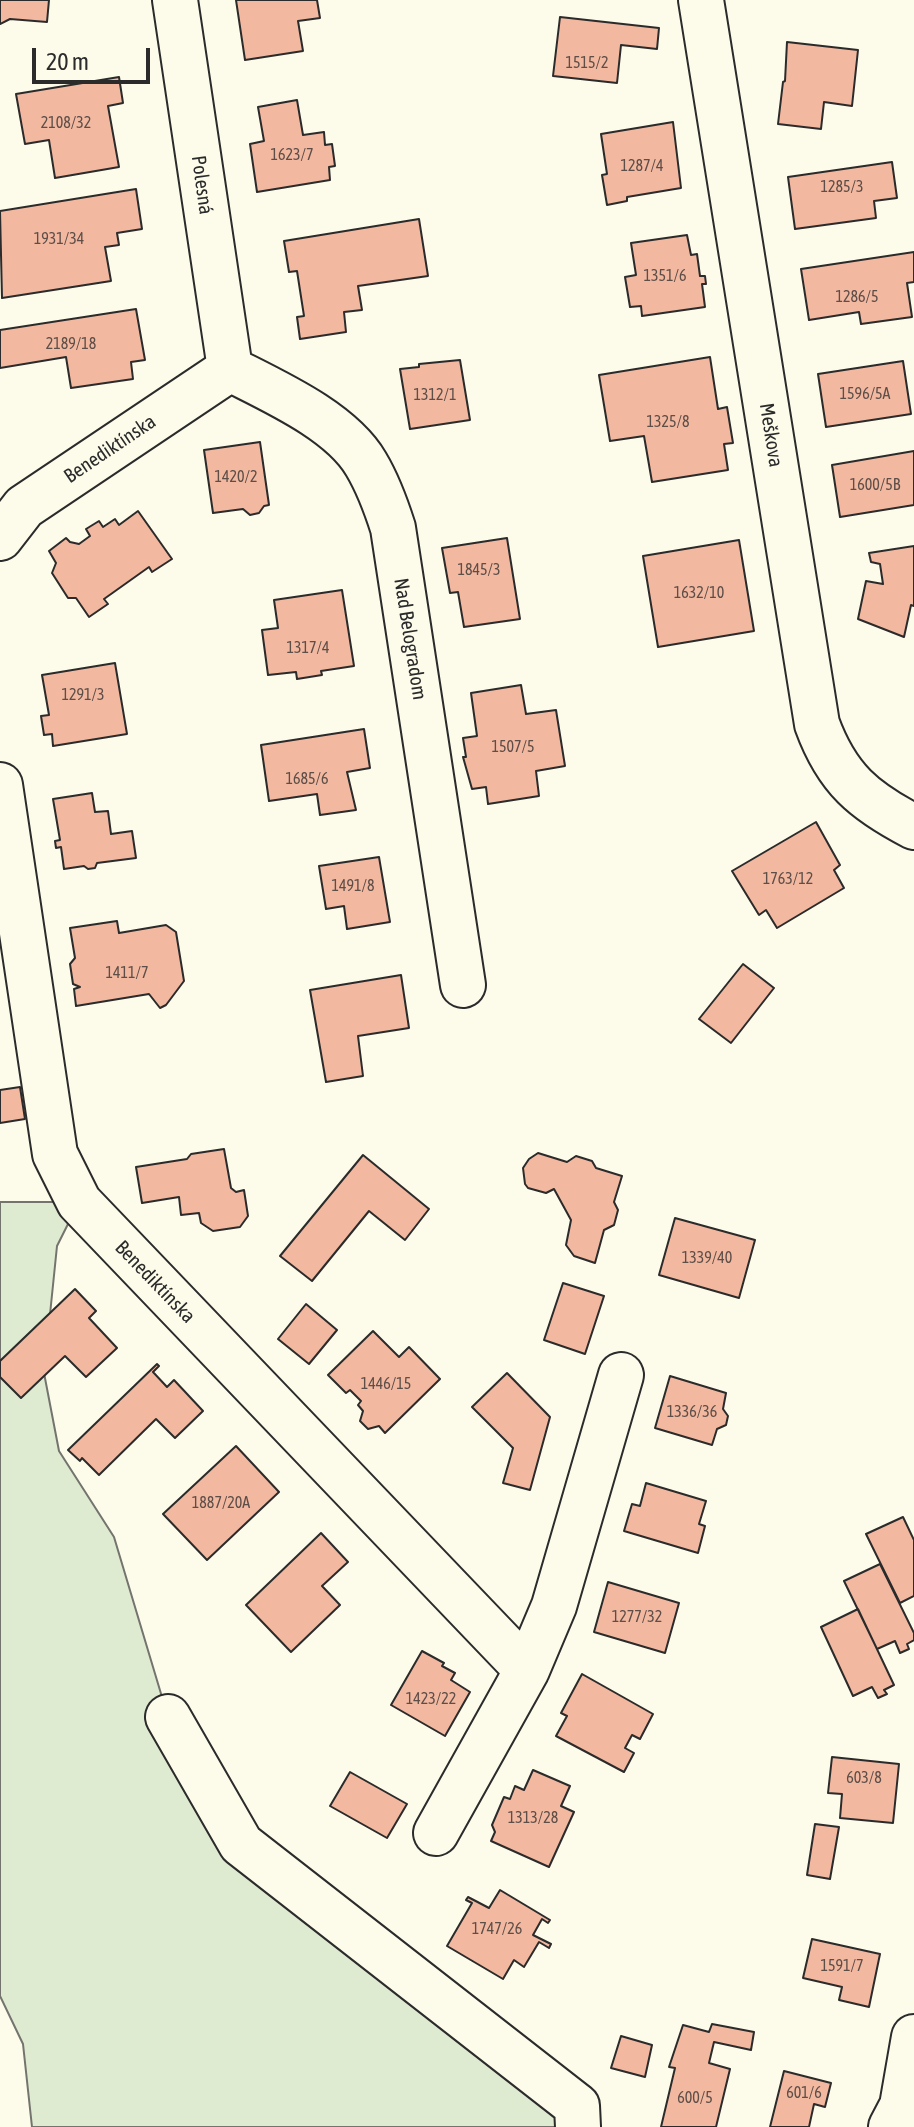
<!DOCTYPE html>
<meta charset="utf-8">
<style>
body{margin:0}
#map{position:relative;width:914px;height:2127px;overflow:hidden;background:#fdfbea;font-family:"Asap Condensed",sans-serif}
canvas{display:block}
.scale{position:absolute;left:32px;top:48px;width:118px;height:36px;box-sizing:border-box;border:4px solid #2b2b2b;border-top:0;padding-left:10px;font-size:24px;line-height:28px;white-space:nowrap;color:#2b2b2b;-webkit-text-stroke:6px #fdfbea;paint-order:stroke}
</style>
<div id="map">
<canvas width="914" height="2127"></canvas>
<div class="scale">20 m</div>
</div>
<script>
const ctx = document.querySelector('canvas').getContext('2d');
ctx.lineJoin = 'round';
function fill(path, color) { ctx.fillStyle = color; ctx.fill(path, 'evenodd'); }
function stroke(path, color, width, dash) { ctx.strokeStyle = color; ctx.lineWidth = width; ctx.lineCap = dash ? 'butt' : 'round'; ctx.setLineDash(dash || []); ctx.stroke(path); }
function write(font, color, halo, rows, align = 'center') {
  ctx.font = font + ' "Asap Condensed",sans-serif'; ctx.lineWidth = 6; ctx.setLineDash([]); ctx.textBaseline = 'middle'; ctx.strokeStyle = halo; ctx.fillStyle = color; for (const [text, x, y, turn = 0] of rows) {
    ctx.save(); ctx.translate(x, y); ctx.rotate((+turn || 0) * Math.PI / 180); ctx.textAlign = isNaN(turn) ? turn : align; if (halo) ctx.strokeText(text, 0, 0); ctx.fillText(text, 0, 0); ctx.restore();
  }
}
const green = new Path2D(`
 M0,1202H79L57,1246L44,1373L59,1451L114,1537L168,1717L241,1844L575,2127H32L23,2044L0,1996Z`);
const building = new Path2D(`
 M0,0H49L47,22L10,19L0,24Z
 M236,0H317L320,18L298,21L303,51L245,60Z
 M560,17L659,28L657,49L621,45L617,83L553,76Z
 M787,42L858,50L852,106L824,102L821,129L778,124L783,82L785,81Z
 M119,77L123,103L108,106L119,167L55,178L49,140L25,144L16,94Z
 M297,100L303,135L324,132L325,145L332,144L335,166L329,167L330,180L257,192L250,144L264,141L258,107Z
 M673,122L681,188L627,197V201L607,205L602,175L607,174L601,134Z
 M892,162L897,198L874,201L876,218L795,229L788,177Z
 M136,189L142,229L117,233L119,245L105,247L111,281L2,298L0,211Z
 M419,219L428,276L358,286L362,310L344,312L346,332L300,339L297,317L304,316L297,271L289,272L284,241Z
 M687,235L691,255L697,254L700,276H705L706,284H702L705,307L642,316L641,306L630,307L625,277L636,275L631,243Z
 M914,252V282L907,283L912,317L861,324L859,312L809,320L801,269Z
 M136,309L145,360L131,362L133,379L71,388L66,357L0,368V330Z
 M710,357L718,409L727,407L733,443L724,444L728,470L652,482L644,436L610,441L599,375Z
 M460,360L470,420L410,429L400,369L419,367V364Z
 M903,361L911,414L826,427L818,374Z
 M260,442L269,505L264,506L259,513L250,515L243,509L213,513L204,450Z
 M914,451V505L840,517L832,465Z
 M138,511L172,559L152,572L149,567L104,599L108,604L89,617L76,598H68L52,573L56,563L49,551L66,538L70,542L79,544L90,536L86,529L99,521L103,527L115,519L119,525Z
 M507,538L520,619L464,627L458,592L450,593L442,548Z
 M739,540L754,631L658,647L643,556Z
 M914,546V606L911,605L904,637L858,619L866,581L883,584L880,564L871,562L869,553Z
 M342,590L354,666L321,671L322,675L297,679L296,672L268,675L262,630L278,628L274,600Z
 M115,663L127,734L53,746L52,734L44,735L41,716L49,715L42,675Z
 M521,685L526,714L556,710L565,766L536,771L539,796L488,804L486,787L472,789L463,757H466L463,738L477,736L471,693Z
 M364,729L370,768L347,772L356,810L320,815L317,794L269,801L261,745Z
 M92,793L95,812L108,811L111,834L132,831L136,858L97,863L95,868L88,869L84,866L64,869L61,847L56,848L55,841L60,840L53,799Z
 M816,822L840,865L834,870L844,888L777,928L766,910L759,915L732,871Z
 M379,857L390,922L347,929L344,906L326,909L319,866Z
 M117,921L119,933L166,925L176,932L184,981L166,1005L160,1008L149,994L76,1006L74,989L80,987L73,984L70,964L75,958L70,928Z
 M743,964L774,988L731,1043L699,1019Z
 M401,975L409,1028L358,1036L363,1076L326,1082L310,990Z
 M20,1087L25,1119L0,1123V1090Z
 M224,1149L231,1188L236,1192L244,1190L248,1216L240,1227L213,1231L201,1223L199,1213L181,1215L179,1197L142,1203L136,1167L187,1159L191,1154Z
 M538,1153L567,1162L576,1156L592,1161L596,1168L622,1176L614,1202L618,1210L614,1225L604,1230L595,1263L574,1256L566,1245L571,1220L554,1189L546,1193L528,1188L525,1184L523,1168L529,1159Z
 M363,1155L429,1209L405,1240L369,1211L312,1281L280,1256Z
 M675,1218L755,1240L739,1298L659,1275Z
 M563,1283L604,1296L585,1354L544,1340Z
 M75,1289L96,1311L89,1318L117,1348L86,1377L65,1356L21,1398L0,1377V1361Z
 M306,1304L337,1330L309,1364L278,1339Z
 M373,1331L399,1357L409,1347L440,1379L385,1433L379,1426L368,1429L360,1421L363,1411L358,1405L361,1401L350,1390L346,1393L328,1375Z
 M157,1364L159,1366L153,1372L167,1387L174,1380L203,1411L175,1438L156,1419L99,1475L82,1458L80,1461L68,1450Z
 M507,1373L550,1417L530,1490L503,1483L513,1448L472,1407Z
 M670,1376L726,1393L723,1409L728,1416L726,1425L717,1429L712,1445L655,1428Z
 M236,1446L279,1492L207,1560L163,1514Z
 M646,1483L706,1501L699,1524L705,1526L698,1553L624,1531L632,1504L640,1506Z
 M903,1517L914,1540V1596L900,1603L866,1534Z
 M321,1533L348,1562L322,1586L340,1605L291,1652L246,1605Z
 M880,1564L914,1633V1640L907,1644L909,1649L900,1653L895,1641L877,1649L844,1581Z
 M608,1582L679,1603L665,1653L594,1632Z
 M858,1609L894,1685L884,1690L887,1694L878,1698L872,1687L853,1696L821,1627Z
 M422,1651L444,1663L442,1666L455,1673L451,1680L470,1692L445,1736L391,1705Z
 M582,1674L653,1714L640,1739L632,1735L625,1748L634,1753L624,1772L556,1736L567,1716L561,1713Z
 M832,1757L899,1764L893,1823L840,1818L842,1794L828,1793Z
 M533,1770L570,1786L561,1806L574,1812L549,1867L491,1841L495,1832L492,1825L504,1797L510,1799L515,1786L524,1790Z
 M350,1772L407,1804L387,1838L330,1806Z
 M815,1824L839,1827L830,1879L807,1875Z
 M500,1890L550,1920L548,1923L542,1919L533,1935L551,1944L549,1948L539,1942L524,1967L514,1960L503,1979L447,1946L472,1903L466,1900L468,1897L489,1908Z
 M812,1939L880,1954L869,2007L839,2000L842,1987L803,1978Z
 M712,2024L754,2032L751,2050L714,2042L709,2063L730,2069L716,2127H661L675,2068L669,2067L683,2025L709,2032Z
 M621,2036L652,2045L645,2077L611,2068Z
 M784,2071L831,2083L825,2107L814,2104L809,2127H770Z`);
const minor = new Path2D(`
 M175,0L230,369
 M701,0L817,724C837,779 864,801 914,827
 M230,369C273,391 341,421 366,464C378,484 386,506 393,528L463,985
 M0,538L24,507L230,369
 M0,785L55,1154L79,1202L527,1670L436,1833
 M527,1670L554,1606L621,1375
 M168,1717L241,1844L577,2106L578,2127
 M891,2127L902,2106L914,2037`);
const numberNames = [
 ["1515/2",587,63],
 ["2108/32",66,123],
 ["1623/7",292,155],
 ["1287/4",642,166],
 ["1285/3",842,187],
 ["1931/34",59,239],
 ["1351/6",665,276],
 ["1286/5",857,297],
 ["2189/18",71,344],
 ["1596/5A",865,394],
 ["1312/1",435,395],
 ["1325/8",668,422],
 ["1420/2",236,477],
 ["1600/5B",875,485],
 ["1845/3",479,570],
 ["1632/10",699,593],
 ["1317/4",308,648],
 ["1291/3",83,695],
 ["1507/5",513,747],
 ["1685/6",307,779],
 ["1763/12",788,879],
 ["1491/8",353,886],
 ["1411/7",127,973],
 ["1339/40",707,1258],
 ["1446/15",386,1384],
 ["1336/36",692,1412],
 ["1887/20A",221,1503],
 ["1277/32",637,1617],
 ["1423/22",431,1699],
 ["603/8",864,1778],
 ["1313/28",533,1818],
 ["1747/26",497,1929],
 ["1591/7",842,1966],
 ["601/6",804,2093],
 ["600/5",695,2098]
];
const streetNames = [
 ["Polesná",202,185,82],
 ["Meškova",771,435,81],
 ["Benediktínska",110,449,-34],
 ["Nad Belogradom",410,639,81],
 ["Benediktínska",155,1282,46]
];
fill(green, '#deebd1');
stroke(green, '#74746e', 2);
fill(building, '#f2b8a0');
stroke(building, '#2b2b2b', 2);
stroke(minor, '#2b2b2b', 48);
stroke(minor, '#fdfbea', 44);
write('16px', '#5d4e48', null, numberNames);
write('20px', '#2b2b2b', '#fdfbea', streetNames);
</script>
